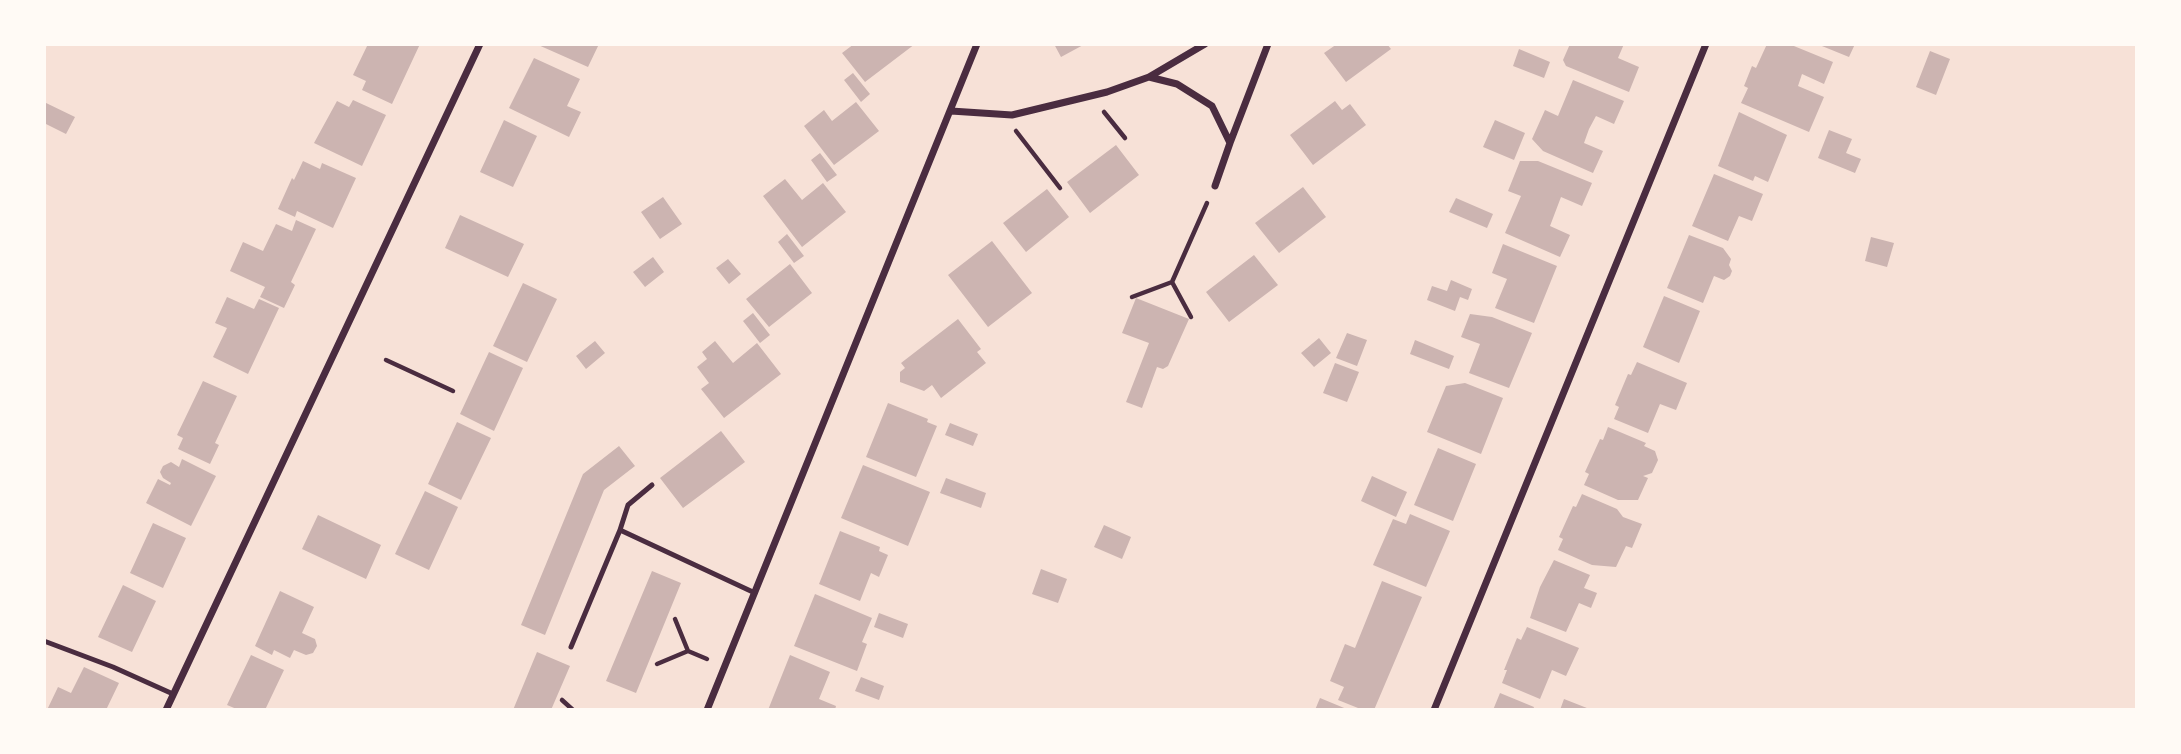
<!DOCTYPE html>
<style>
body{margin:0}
#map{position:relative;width:2181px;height:754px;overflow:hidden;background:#f7e1d7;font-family:Commissioner,sans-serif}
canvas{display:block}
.frame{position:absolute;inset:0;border:46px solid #fffaf5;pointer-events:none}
</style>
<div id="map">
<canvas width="2181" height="754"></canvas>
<div class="frame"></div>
</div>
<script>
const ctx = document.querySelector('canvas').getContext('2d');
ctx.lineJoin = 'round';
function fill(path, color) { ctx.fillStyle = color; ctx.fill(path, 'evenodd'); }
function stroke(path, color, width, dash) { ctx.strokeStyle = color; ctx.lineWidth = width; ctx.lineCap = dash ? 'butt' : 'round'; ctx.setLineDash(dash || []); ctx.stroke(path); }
const building = new Path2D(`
 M368,44H420L392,104L362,90L366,81L353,75Z
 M536,44H599L588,67Z
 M854,44H915L865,82L842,53Z
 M1054,44H1085L1061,57Z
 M1337,44H1387L1391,49L1346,82L1324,53Z
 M1570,44H1624L1618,58L1639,67L1629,92L1566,66L1563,60Z
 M1767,44H1789L1833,62L1824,84L1802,74L1798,86L1824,97L1809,132L1741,103L1748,88L1744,86L1752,66L1756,68Z
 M1817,44H1855L1849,57Z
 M1519,49L1550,62L1544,78L1513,66Z
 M1930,51L1950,59L1936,95L1916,87Z
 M534,58L580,79L567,106L581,112L569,137L509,108Z
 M853,73L870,94L861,102L844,80Z
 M1573,80L1624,101L1614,124L1596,116L1589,129L1584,143L1603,151L1593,173L1543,151L1532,139L1545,110L1558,116Z
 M353,100L386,115L362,166L314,143L337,101L349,107Z
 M1335,101L1342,110L1350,104L1366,125L1313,165L1290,135Z
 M44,102L75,117L66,134L44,123Z
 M856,102L879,131L834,165L804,126L824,110L832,121Z
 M1739,112L1787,135L1768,182L1755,176L1753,181L1718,166Z
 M504,120L537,136L513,187L480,172Z
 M1495,120L1525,133L1514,160L1483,147Z
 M1829,130L1852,139L1846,153L1861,159L1855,173L1818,158Z
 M1116,145L1139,175L1090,213L1067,182Z
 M820,153L837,175L827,182L811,160Z
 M303,161L320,169L322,163L356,178L333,228L297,211L295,217L278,209L292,178L294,180Z
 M1520,161H1538L1592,183L1582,206L1561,197L1550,226L1570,235L1560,257L1505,233L1521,196L1508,191Z
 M1714,174L1763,194L1752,221L1739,216L1728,241L1692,226Z
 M785,179L802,200L823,183L846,212L802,247L763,196Z
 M1303,187L1326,217L1279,253L1255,223Z
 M1047,189L1069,217L1026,252L1003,223Z
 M663,197L682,224L660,239L641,212Z
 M1456,198L1493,214L1487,228L1449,212Z
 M460,215L524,244L508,277L445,248Z
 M296,220L316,229L291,282L295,285L284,308L260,297L265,287L230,271L243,242L263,251L276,224L292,231Z
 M787,234L804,256L794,263L778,242Z
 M1689,235L1723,248L1731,259L1729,265L1732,271L1730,276L1724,280L1714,276L1703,303L1667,288Z
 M1871,237L1894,243L1887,267L1865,261Z
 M992,241L1032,293L988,327L948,275Z
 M1503,244L1557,266L1534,323L1495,308L1507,279L1492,273Z
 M1254,255L1278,285L1229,322L1206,292Z
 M653,257L664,272L645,287L633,272Z
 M728,259L741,274L729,284L716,268Z
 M790,264L812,293L769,327L746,299Z
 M1451,280L1472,289L1468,300L1460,297L1455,311L1427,300L1432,286L1447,291Z
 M523,283L557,299L527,362L493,346Z
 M1664,296L1700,311L1679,363L1643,347Z
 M227,297L254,309L259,299L279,308L248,374L213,357L227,328L215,323Z
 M1136,298L1189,319L1168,366L1163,369L1157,367L1142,408L1126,402L1149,343L1122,333Z
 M753,313L770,335L760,343L743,321Z
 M1470,314L1492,317L1532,333L1509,388L1469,373L1480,344L1461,337Z
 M958,319L981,349L977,352L986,363L941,398L932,385L924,391L900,382V372L905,368L901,363Z
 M1347,333L1367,340L1357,366L1336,358Z
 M1319,338L1331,353L1314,367L1301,353Z
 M1415,340L1454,356L1449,369L1410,354Z
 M595,341L605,353L586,369L576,356Z
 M715,341L733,363L757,343L781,374L724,418L701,389L709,383L697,367L707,359L702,352Z
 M489,352L523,368L494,431L460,414Z
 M1637,362L1687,383L1676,410L1660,404L1648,433L1614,419L1619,407L1615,405L1628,374L1631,375Z
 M1335,363L1359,372L1347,402L1323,393Z
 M203,381L237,396L215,443L219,445L210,464L178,449L183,438L177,435Z
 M1465,383L1503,398L1481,454L1427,432L1446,386Z
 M888,403L928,419L927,422L937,426L916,477L866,457Z
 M457,422L491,438L461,500L428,484Z
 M950,423L978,434L973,446L945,435Z
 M1608,427L1646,443L1644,446L1655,451L1658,460L1652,473L1643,476L1648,478L1638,500H1618L1584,485L1589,474L1585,472L1600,439L1603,440Z
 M721,431L745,462L683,508L660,478Z
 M619,446L635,466L604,490L545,635L521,625L583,474Z
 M1438,448L1476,464L1453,521L1414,505Z
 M182,459L216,476L191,526L146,503L158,479L170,485L171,483L163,478L160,472L163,466L171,462L179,467Z
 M863,465L930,492L908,546L841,518Z
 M1372,476L1407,492L1396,517L1361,501Z
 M946,478L986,493L981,508L940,493Z
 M425,491L458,507L429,570L395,554Z
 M1582,494L1617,509L1623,517L1642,524L1632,548L1626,546L1616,567L1592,565L1558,550L1563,539L1559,537L1573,506L1576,507Z
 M1410,514L1450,531L1426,587L1373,565L1393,519L1406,524Z
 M318,515L381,545L366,579L302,549Z
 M153,523L186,538L163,588L130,573Z
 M1104,525L1131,537L1122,559L1094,547Z
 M840,531L880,547L879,551L888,555L879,577L871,573L860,601L819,584Z
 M1554,560L1590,575L1584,588L1597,593L1591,608L1579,603L1566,632L1530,618L1540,587Z
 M1041,569L1067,579L1058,603L1032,594Z
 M652,571L681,583L636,693L606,681Z
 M1382,581L1422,597L1374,710H1363L1338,700L1344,687L1330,681L1345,644L1355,648Z
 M123,585L156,601L132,652L98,637Z
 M280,591L314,607L302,633L315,639L317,646L313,653L306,655L294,650L290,658L274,650L272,655L255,646Z
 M815,594L872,618L862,642L867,644L857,671L794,646Z
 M879,613L908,624L903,638L874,627Z
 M1527,627L1579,648L1566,676L1552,670L1540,699L1502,683L1507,670H1504L1517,638L1521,640Z
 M537,652L570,666L551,710H513Z
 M251,655L284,670L265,710H239L227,705Z
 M790,655L830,672L819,699L836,706L835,710H768Z
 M84,667L119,683L106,710H47L58,687L71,693Z
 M861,677L884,686L879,700L855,691Z
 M1500,693L1534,707L1533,710H1493Z
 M1320,698L1349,710H1315Z
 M1564,699L1592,710H1560Z`);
const path = new Path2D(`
 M1104,112L1125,138
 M1016,131L1060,188
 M1172,282L1207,203
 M1132,297L1172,282L1191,317
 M386,360L453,391
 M675,619L688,651L707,659
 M657,664L688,651
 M562,700L573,710`);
const service = new Path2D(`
 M620,530L628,505L652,485
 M44,641L113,667L173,694
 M571,647L620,530L755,593`);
const minor = new Path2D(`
 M1149,77L1177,84L1212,106L1230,143L1268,44
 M951,111L1012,115L1107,92L1149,77L1205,44
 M1215,186L1230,143
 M166,710L480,44
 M707,710L977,44
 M1434,710L1706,44`);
fill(building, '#ccb4b1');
stroke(path, '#4a2c40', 4.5);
stroke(service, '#4a2c40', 5);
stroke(minor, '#4a2c40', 7);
</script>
